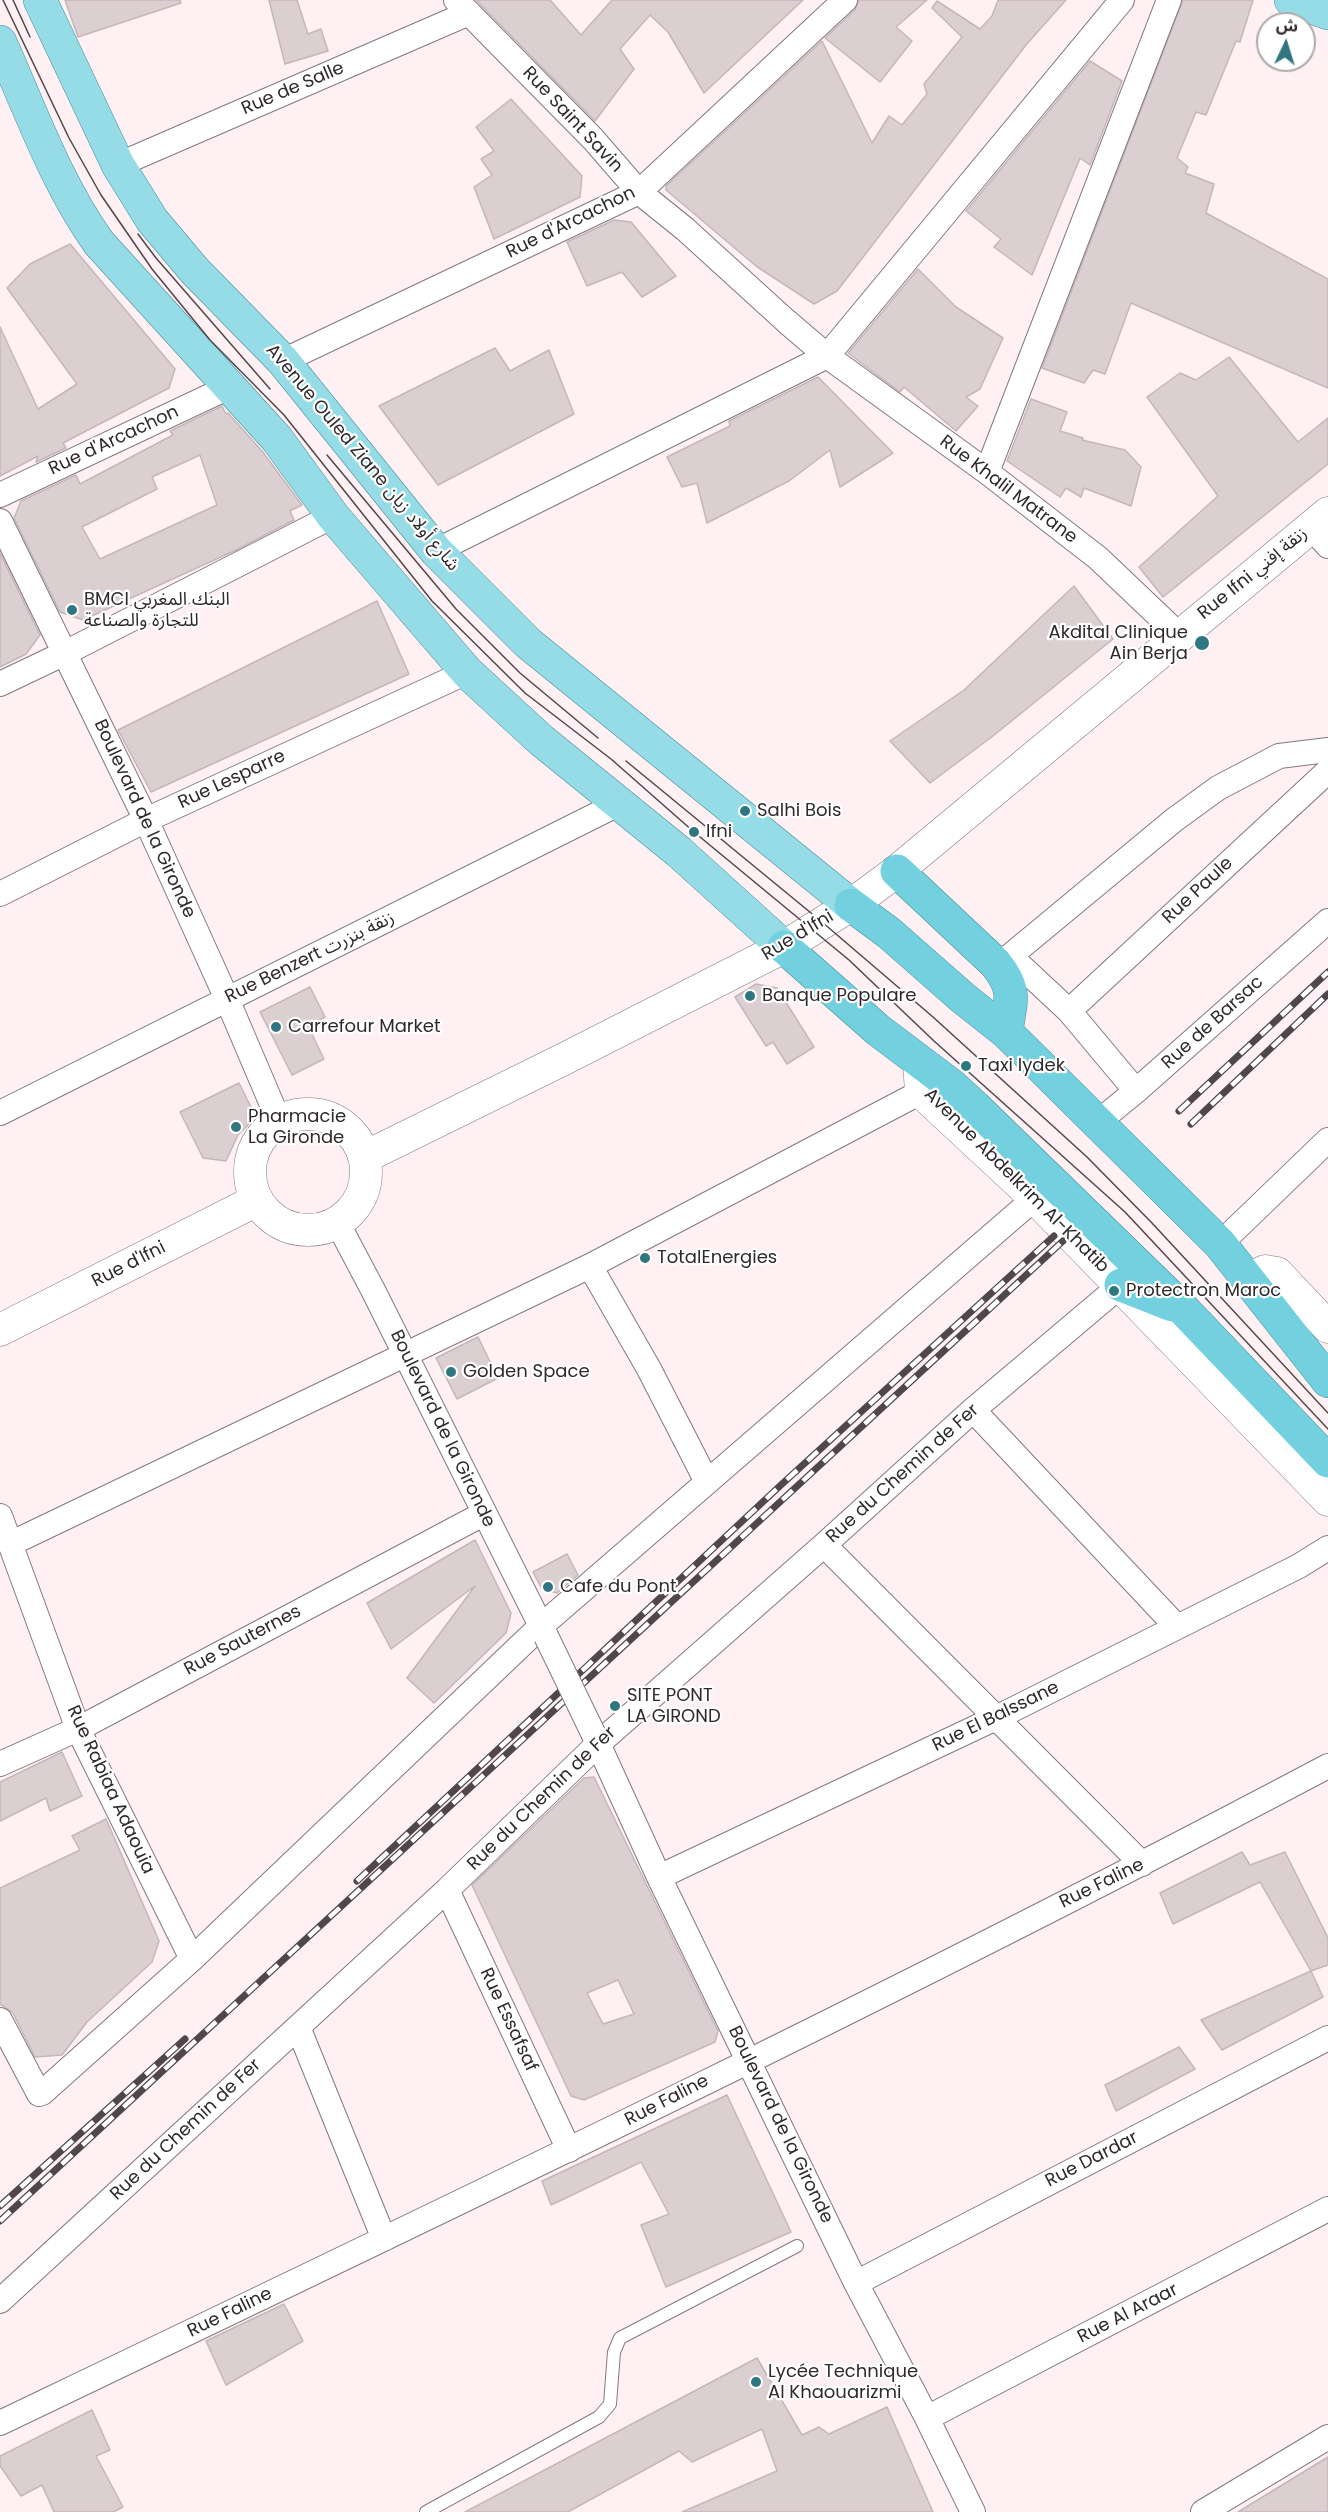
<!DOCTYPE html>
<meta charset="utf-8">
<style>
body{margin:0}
#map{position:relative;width:1328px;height:2512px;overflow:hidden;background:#fef0f3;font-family:Poppins,"Noto Sans Arabic",sans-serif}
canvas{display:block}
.north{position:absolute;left:1256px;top:12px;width:60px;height:60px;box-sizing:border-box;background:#fff;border:2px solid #aca9aa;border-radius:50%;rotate:4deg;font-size:16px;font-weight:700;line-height:24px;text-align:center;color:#2f292b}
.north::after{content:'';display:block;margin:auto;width:21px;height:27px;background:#2f7681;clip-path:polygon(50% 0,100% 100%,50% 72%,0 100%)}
</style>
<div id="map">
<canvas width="1328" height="2512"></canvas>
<div class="north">ش</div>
</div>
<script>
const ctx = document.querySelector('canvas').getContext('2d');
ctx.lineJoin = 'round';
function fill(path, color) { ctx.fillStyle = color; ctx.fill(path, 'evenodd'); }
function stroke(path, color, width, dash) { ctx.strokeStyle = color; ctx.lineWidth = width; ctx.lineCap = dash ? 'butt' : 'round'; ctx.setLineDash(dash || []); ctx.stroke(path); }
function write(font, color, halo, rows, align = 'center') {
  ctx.font = font + ' Poppins,"Noto Sans Arabic",sans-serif'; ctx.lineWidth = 4.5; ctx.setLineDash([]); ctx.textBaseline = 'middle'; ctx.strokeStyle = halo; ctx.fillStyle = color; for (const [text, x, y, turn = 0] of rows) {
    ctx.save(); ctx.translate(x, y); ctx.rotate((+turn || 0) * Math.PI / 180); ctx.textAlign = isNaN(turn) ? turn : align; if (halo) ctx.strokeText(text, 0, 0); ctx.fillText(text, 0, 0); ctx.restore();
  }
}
const building = new Path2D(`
 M65,0H180L181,3L78,37Z
 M269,0H297L308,34L321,29L328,51L285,64Z
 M476,0H550L581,35L612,0H803L704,93L668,32L650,15L620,49L634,69L595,121Z
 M859,0H927L896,27L912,41L880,82L825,38L855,10Z
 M998,0H1066L1026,45L837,291L814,304L756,266L666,190V186L822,41L872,143L889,116L902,125L927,94L924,84L962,37L932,8L937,1L980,29L992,16Z
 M1183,0H1253L1240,42L1236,41L1206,115L1196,112L1177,158L1188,167L1185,173L1214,184L1206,213L1328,279V388L1131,303L1105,374L1093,370L1084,383L1042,368Z
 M1090,61L1122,81L1090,165L1080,158L1032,275L994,247L1001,239L966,211Z
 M511,99L582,176L580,197L494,239L474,187L492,175L481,159L494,151L476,127Z
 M614,220L631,222L676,276L642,297L622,272L587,286L567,242Z
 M70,244L175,369L169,388L63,443L66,448L36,462L38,456L0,476V327L38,409L77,384L7,288L30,264Z
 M918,269L956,307L1003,338L980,389L966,397L978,406L956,431L904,387L900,392L848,353Z
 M495,348L510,371L549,350L574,414L438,485L379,406Z
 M1229,357L1298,442L1328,418V464L1163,597L1139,567L1218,496L1147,397L1180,373L1196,380Z
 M818,377L893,453L840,487L830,450L789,481L707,523L697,483L682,487L667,457L730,426L729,421Z
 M1031,399L1067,412L1060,431L1083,438L1082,440L1125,450L1141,467L1131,506L1084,488L1081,497L1066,488L1060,497L1007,461Z
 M222,406L226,414L228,413L262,451L302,505L290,511L294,520L236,550L83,620L60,612L14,518L21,501L76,475L80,484L173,435L170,431ZM200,455L217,505L100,559L82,527L157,489L152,477Z
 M0,553L40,635L26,654L0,667Z
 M1074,586L1113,639L993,736L930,783L890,741L964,690Z
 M377,601L409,674L151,792L118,730Z
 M756,984L777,988L814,1047L787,1064L773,1042L766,1046L735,997Z
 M310,987L325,1017L308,1026L324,1059L292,1075L260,1012Z
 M239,1083L256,1117L238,1135L226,1161L203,1158L180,1112Z
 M478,1337L498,1378L457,1399L436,1358Z
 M475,1540L511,1613L506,1633L434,1703L407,1678L475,1586L391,1649L367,1603Z
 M567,1554L578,1575L557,1593L542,1589L533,1572Z
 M62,1752L82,1796L50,1811L46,1798L0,1821V1782Z
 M594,1777L718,2031L715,2042L584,2100L571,2096L472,1885L584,1778ZM618,1980L634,2014L603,2024L587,1993Z
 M106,1819L159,1941L152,1962L87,2022L62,2055L35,2057L13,2013L0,2004V1888L80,1850L72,1836Z
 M1242,1852L1250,1865L1285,1852L1328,1938V1965L1311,1971L1260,1882L1173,1924L1160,1893Z
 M1311,1971L1323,1997L1222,2050L1201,2020Z
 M1179,2047L1195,2069L1116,2111L1105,2085Z
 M727,2095L791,2232L666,2287L641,2225L669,2214L641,2162L551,2205L542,2181Z
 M284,2304L303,2341L226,2385L206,2341Z
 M757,2358L802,2435L819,2427L829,2434L887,2407L933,2512H682L777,2471L762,2429L692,2462L679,2451L568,2512H465Z
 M92,2410L110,2450L96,2456L123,2507L113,2512H54L42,2485L21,2496L0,2466V2456Z
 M1328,2457V2512H1238Z`);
const service = new Path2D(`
 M426,2512L599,2417L610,2404L614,2352L620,2338L797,2246`);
const minor = new Path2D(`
 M456,0L593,139L639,192L685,229L786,321L827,356L987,472L1098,558L1179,635
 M118,165L469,13
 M283,361L639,192L845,0
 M987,472L1169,0
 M0,495L229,387
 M0,521L146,820L227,999L279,1121
 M1311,527L1328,546
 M436,551L827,356L1122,0
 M0,684L65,653L333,516
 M0,894L146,820L467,672
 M1010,956L1069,1011L1136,1091
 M995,963L1010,956L1174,820L1218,788L1279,756L1328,750
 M1069,1011L1328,771
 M0,1113L620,803
 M1097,1123L1136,1091L1328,921
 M337,1222L374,1292L546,1636
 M1220,1244L1328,1140
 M590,1266L649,1369L707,1482
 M973,1410L1177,1627
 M0,1516L78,1729L192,1959
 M10,1544L590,1266L921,1092
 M824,1545L1142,1864
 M594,1735L659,1877L856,2283L927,2418L973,2512
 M0,1764L78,1729L483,1514
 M659,1877L996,1718L1299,1566L1328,1548
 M447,1890L569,2150
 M0,2020L39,2094L42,2093L192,1959L540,1627L1035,1198
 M298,2027L384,2239
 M856,2283L1328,2038
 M0,2301L447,1890L598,1744L824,1545L973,1410L1121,1285
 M927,2418L1328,2209
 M0,2423C445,2210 892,1997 1328,1766
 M1203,2512L1328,2437`);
const tertiary = new Path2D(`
 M919,1062L921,1092L1035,1198L1328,1500
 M250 1172a58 58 0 1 1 116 0a58 58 0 1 1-116 0Z
 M365,1157L564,1059L784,947L851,905L897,871L1328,513
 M1249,1279L1265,1271L1277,1273L1328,1327
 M0,1330L257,1200`);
const primary = new Path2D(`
 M40,0L118,165L152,220L194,270L283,361L436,551L528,643L851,905
 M1291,0L1328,13
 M0,42C30,109 56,183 99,243L277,439L333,516L467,672L541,740L679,852L784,947`);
const trunk = new Path2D(`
 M897,871L995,963C1017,990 1011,999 1006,1032
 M851,905L889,933L963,998L1006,1032L1220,1244L1328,1381
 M784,947L878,1030L951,1085L975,1107L1183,1309L1328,1461
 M1121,1285L1172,1305`);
const tram = new Path2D(`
 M3,0L69,138L101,195L152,269L210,340L284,415L432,601L525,693L611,759L694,832L849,960L934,1041L1125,1212L1328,1429
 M13,0L30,37
 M138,234L156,258L270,389
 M327,455L456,609L520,673L598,738
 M626,761L822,922L933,1017L1087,1157L1152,1223L1328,1413`);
const rail = new Path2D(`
 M1179,1111L1328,972
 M1191,1124L1328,994
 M357,1881L782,1484L1054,1236
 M0,2206L185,2039
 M0,2221L1063,1241`);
const minorBridge = new Path2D(`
 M546,1636L594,1735`);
const markers = [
 [72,610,6,"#2f7681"],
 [1202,643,8,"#2f7681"],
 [745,811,6,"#2f7681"],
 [694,832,6,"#2f7681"],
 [750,996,6,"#2f7681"],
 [276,1027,6,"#2f7681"],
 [966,1066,6,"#2f7681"],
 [236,1127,6,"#2f7681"],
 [645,1258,6,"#2f7681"],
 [1114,1291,6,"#2f7681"],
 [451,1372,6,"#2f7681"],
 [548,1587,6,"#2f7681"],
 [615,1706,6,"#2f7681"],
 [756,2382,6,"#2f7681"]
];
const streetNames = [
 ["Rue de Salle",293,89,-23],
 ["Rue Saint Savin",572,120,47],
 ["Rue d'Arcachon",571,223,-26],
 ["Rue d'Arcachon",114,441,-25],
 ["Avenue Ouled Ziane شارع أولاد زيان",362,458,50],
 ["Rue Khalil Matrane",1008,490,37],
 ["Rue Ifni زنقة إفني",1253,574,-39],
 ["Rue Lesparre",232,780,-25],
 ["Boulevard de la Gironde",144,819,65],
 ["Rue Paule",1198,891,-43],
 ["Rue d'Ifni",798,936,-31],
 ["Rue Benzert زنقة بنزرت",310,958,-26],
 ["Rue de Barsac",1213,1023,-42],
 ["Avenue Abdelkrim Al-Khatib",1016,1181,45],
 ["Rue d'Ifni",129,1265,-27],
 ["Boulevard de la Gironde",442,1429,64],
 ["Rue du Chemin de Fer",903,1474,-42],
 ["Rue Sauternes",243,1641,-28],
 ["Rue El Balssane",996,1717,-26],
 ["Rue Rabiaa Adaouia",110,1790,65],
 ["Rue du Chemin de Fer",542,1799,-44],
 ["Rue Faline",1102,1884,-26],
 ["Rue Essafsaf",508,2020,65],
 ["Rue Faline",667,2101,-27],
 ["Boulevard de la Gironde",780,2125,64],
 ["Rue du Chemin de Fer",186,2130,-43],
 ["Rue Dardar",1092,2160,-27],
 ["Rue Faline",230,2313,-26],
 ["Rue Al Araar",1128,2314,-27]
];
const poiNames = [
 ["BMCI البنك المغربي",84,600],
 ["للتجارة والصناعة",84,621],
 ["Akdital Clinique",1188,633,"right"],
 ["Ain Berja",1188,654,"right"],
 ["Salhi Bois",757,811],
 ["Ifni",706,832],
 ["Banque Populare",762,996],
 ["Carrefour Market",288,1027],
 ["Taxi lydek",978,1066],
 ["Pharmacie",248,1117],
 ["La Gironde",248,1138],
 ["TotalEnergies",657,1258],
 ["Protectron Maroc",1126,1291],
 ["Golden Space",463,1372],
 ["Cafe du Pont",560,1587],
 ["SITE PONT",627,1696],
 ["LA GIROND",627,1717],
 ["Lycée Technique",768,2372],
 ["Al Khaouarizmi",768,2393]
];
fill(building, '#dccfd2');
stroke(building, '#c4b7ba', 1.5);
stroke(service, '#84787c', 14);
stroke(minor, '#84787c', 26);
stroke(tertiary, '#84787c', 33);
stroke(primary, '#438e9b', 34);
stroke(trunk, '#438e9b', 34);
stroke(service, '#fff', 12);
stroke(minor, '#fff', 24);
stroke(tertiary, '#fff', 32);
stroke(primary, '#95dce7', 33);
stroke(trunk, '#72d0df', 33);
stroke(tram, '#4f4749', 1.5);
stroke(rail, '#4f4749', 7);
stroke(rail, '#fff', 4.5, [14]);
stroke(minorBridge, '#84787c', 26, []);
stroke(minorBridge, '#fff', 24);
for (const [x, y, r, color] of markers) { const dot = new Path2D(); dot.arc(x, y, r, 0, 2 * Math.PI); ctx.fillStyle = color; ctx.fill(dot); stroke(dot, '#fff', 2); }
write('18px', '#2f292b', '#fff', streetNames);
write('18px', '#2f292b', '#fff', poiNames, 'left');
</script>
